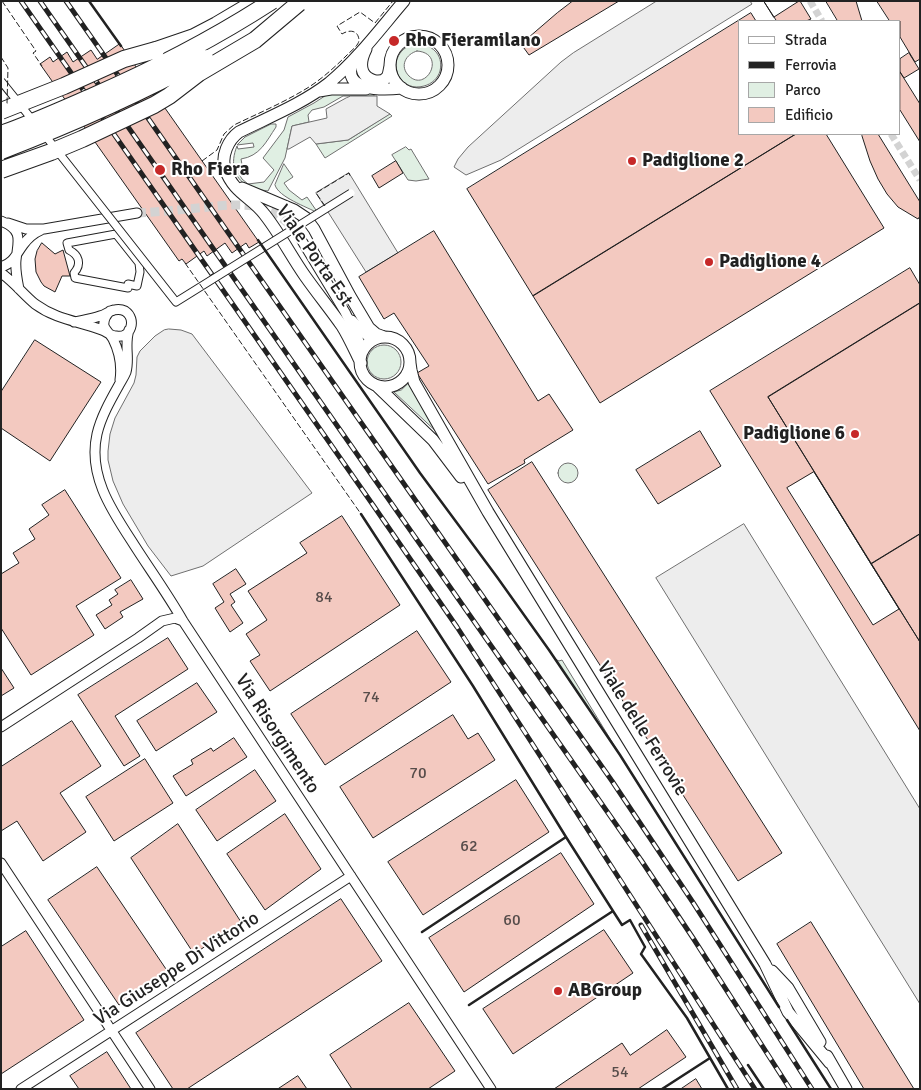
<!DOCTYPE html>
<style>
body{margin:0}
#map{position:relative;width:921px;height:1090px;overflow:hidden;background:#fff;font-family:Signika,sans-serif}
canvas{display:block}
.frame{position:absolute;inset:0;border:2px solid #222;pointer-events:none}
.legend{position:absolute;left:738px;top:20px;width:162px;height:115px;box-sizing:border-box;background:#fff;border:1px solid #a7a7a7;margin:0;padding:6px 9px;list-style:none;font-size:15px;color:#222}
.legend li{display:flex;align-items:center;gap:10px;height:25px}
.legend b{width:25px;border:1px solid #a7a7a7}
</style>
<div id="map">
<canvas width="921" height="1090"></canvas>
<div class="frame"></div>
<ul class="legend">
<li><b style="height:6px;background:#fff"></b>Strada</li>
<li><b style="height:6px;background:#222"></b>Ferrovia</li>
<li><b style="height:14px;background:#e0efe3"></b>Parco</li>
<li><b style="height:14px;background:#f3c9c0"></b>Edificio</li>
</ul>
</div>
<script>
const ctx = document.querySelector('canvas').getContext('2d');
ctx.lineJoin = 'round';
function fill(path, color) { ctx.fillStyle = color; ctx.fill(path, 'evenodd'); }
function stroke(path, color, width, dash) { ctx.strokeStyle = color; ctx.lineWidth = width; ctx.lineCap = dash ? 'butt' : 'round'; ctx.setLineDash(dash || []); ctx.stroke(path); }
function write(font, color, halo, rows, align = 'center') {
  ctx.font = font + ' Signika,sans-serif'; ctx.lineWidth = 4; ctx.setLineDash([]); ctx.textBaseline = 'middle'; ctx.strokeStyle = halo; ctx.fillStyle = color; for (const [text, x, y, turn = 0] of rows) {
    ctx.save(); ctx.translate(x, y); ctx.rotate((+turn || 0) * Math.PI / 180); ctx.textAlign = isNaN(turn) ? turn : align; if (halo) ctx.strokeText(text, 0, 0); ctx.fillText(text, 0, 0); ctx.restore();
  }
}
const green = new Path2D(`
 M416,43C431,44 444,54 440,71C438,78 432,84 424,86C396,94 382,52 416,43ZM417,51C447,53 427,93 409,76C399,66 406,54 417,51Z
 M374,93V96H343L324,107L312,110L308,115L309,122L292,126L285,158L268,191C263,190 257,190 252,188C233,180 230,163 237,146L238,149L254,147L253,143L237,145L245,137L271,124H276V127C266,142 260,156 241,159L243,170L241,171H237L242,179L248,184L264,182L274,170L263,158L284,130L288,117L314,103L328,94Z
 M390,114L392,116L325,158L316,144L348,140Z
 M406,147L409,150L411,149L429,179L416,181L408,180L392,155Z
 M284,164L293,177L284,183L289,190L302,200L307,197L318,213C307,207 278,197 275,185Z
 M367 362a17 17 0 1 1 34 0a17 17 0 1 1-34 0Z
 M410,382L442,437L394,392L401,390Z
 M558 473a10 10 0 1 1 20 0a10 10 0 1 1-20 0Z
 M555,659L559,661L562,660L620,755Z`);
const parking = new Path2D(`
 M657,1H750L752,4L501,160L466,175L454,167L458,159L468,147L561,62L573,53Z
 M351,96H377V106L390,114L348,140L316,144L310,137L289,149H287L292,126L327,118L326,109L346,98Z
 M349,173L398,253L366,272L316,193Z
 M169,329L181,330L192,334L312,493L203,566L171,576L148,546L123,504L113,481L108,460V451L110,434L115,418L134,383L136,375L137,357L140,351L155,336L164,330Z
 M744,524L920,809V1004L656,578Z`);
const building = new Path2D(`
 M573,1H619L529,55L521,44L557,13Z
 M764,1H799L774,17Z
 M764,1H800L811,19L806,21H777Z
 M826,1H856L862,21H838Z
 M877,1H920V59L915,62L900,37V21H890Z
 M751,13L756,21H740V134H796L533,296L467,189Z
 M120,44L259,242L249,248L246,243L232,253L225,243L207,256L204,251L186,264L182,259L179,261L40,64L50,57L53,62L67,52L73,62L91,50L97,59Z
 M909,53L919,69L904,78L900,72V59Z
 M900,72L920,104V142L900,110Z
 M796,134H826L884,228L600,403L533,296Z
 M863,134H878L920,202V216L918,219L898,207L887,194L878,179L870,161L862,136Z
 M396,161L403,173L379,188L372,176Z
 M434,231L538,401L549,394L573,430L524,460L525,463L488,484L417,373L429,366L394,313L384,319L359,277Z
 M42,243L55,254L63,250L70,276H62L55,292L44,286L41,282L36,272L35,259L37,251Z
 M910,268L920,285V303L768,397L920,642V731L710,391Z
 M920,303V534L871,564L768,397Z
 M35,340L101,382L50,461L1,428V392Z
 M700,431L721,466L658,504L636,470Z
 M532,462L782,853L738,881L488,490Z
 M814,472L899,609L873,625L787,488Z
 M65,490L121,578L76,606L94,635L31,675L1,628V574L19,563L13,553L35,539L29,529L49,515L42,505Z
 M342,516L400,605L270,691L250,661L260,655L246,634L267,620L248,591L307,553L300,543Z
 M920,534V642L871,564Z
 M236,569L246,584L230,594L235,602L231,605L243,623L230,632L215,608L224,602L213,584Z
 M131,580L143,599L120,612L123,617L105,629L96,615L112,605L109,600L118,594L115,590Z
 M417,631L451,682L325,765L291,714Z
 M168,638L188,669L115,716L140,756L124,766L78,695Z
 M1,668L14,688L1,696Z
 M197,683L217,712L156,751L137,721Z
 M453,715L468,739L478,733L495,760L373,838L340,787Z
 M72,721L101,766L60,793L86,832L43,861L17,821L1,831V767Z
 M234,738L247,757L186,796L173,776L193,764L191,760L211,748L213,751Z
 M145,759L173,803L114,841L86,797Z
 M255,770L276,801L217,841L196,810Z
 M516,780L549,832L423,915L388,862Z
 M285,814L321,869L265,910L227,854Z
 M178,824L241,922L194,954L131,858Z
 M561,853L594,904L464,992L429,938Z
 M97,867L168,972L119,1005L48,900Z
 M341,899L382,961L187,1089H173L136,1033Z
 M811,922L914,1089H864L777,944Z
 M604,930L633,973L513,1054L483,1009Z
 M26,931L84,1020L1,1074V947Z
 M409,1003L455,1071L428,1089H352L330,1055Z
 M667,1030L686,1057L638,1089H554L622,1043L630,1055Z
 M107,1052L131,1089H79L70,1076Z
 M298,1076L307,1089H278Z
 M696,1079L702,1089H681Z`);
const pedestrianTunnel = new Path2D(`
 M810,1L822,21
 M891,134L920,180`);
const minorTunnel = new Path2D(`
 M137,213C157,212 178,210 198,208C222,206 248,201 271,211C283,217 291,226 299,236`);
const pedestrian = new Path2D(`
 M116,234L139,263L140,272L137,286L128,284V288L75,278L74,273C82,264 79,255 69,250L67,243Z`);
const minor = new Path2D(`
 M1,221C24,230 18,241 16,260C15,270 17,279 19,289
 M8,223L26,229H44L137,213
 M299,236L345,312L360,343L361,356
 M1,267C14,263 16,254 23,245C28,238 34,233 41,230
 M1,273C14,282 23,294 35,304C57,320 78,321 102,330C107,332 111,336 116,336C131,339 137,319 125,311C121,309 118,309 114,310C109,311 105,315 100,316C92,319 83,320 74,322
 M110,311C106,315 103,320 104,326C106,331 111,335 113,339C119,351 122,366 120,380
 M352,320L368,337L376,339
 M129,330C124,345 130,358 126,372C124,377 121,381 119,385C110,401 101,417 97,434C88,474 110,508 131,540C148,567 167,593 183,621L491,1089
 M1,727L138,638L162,621L175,618L183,621
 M1,863L150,1089
 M21,1089L351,876`);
const tertiary = new Path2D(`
 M390 65a29 29 0 1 1 58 0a29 29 0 1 1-58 0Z
 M366,49C363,55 360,65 363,72C367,80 380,85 387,77C389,74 389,70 390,66
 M353,61C340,92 383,90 402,88
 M319,91L331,89H366
 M242,188L294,210L306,218L314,229L350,296L369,328L376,334L384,337
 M360 362a25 25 0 1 1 50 0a25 25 0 1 1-50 0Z
 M361,363C355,351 349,337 342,326C330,309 317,293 305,276C291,256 280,234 265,215C252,197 234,194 225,169C221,156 228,140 239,132C269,117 302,104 329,83C358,59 380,29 404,1
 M410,363L411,370L414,382L488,512L765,964L788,1012L830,1063
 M377,386L433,440L461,477
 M772,971L788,988L820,1042
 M827,1056L846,1089`);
const motorway = new Path2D(`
 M156,50L194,37L217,25L249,6`);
const rail = new Path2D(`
 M21,1L373,505L457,627L755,1089
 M40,1L641,860L693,938L790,1089
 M66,1L612,781L694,904L812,1089
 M641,925L737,1089`);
const pedestrianBridge = new Path2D(`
 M1,81L34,122
 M44,134L176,302L351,193`);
const motorwayBridge = new Path2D(`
 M1,111L64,86L124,59L156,50
 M1,134C32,123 63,109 93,96C155,69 215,38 272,1
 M1,151C71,124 139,94 205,58
 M1,170L51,152L82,139L154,105L169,96L199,73L255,40L299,3`);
const fence = new Path2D(`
 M2,1L36,51L33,53L42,66
 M1,57L8,68L7,103L8,105
 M202,161L217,150L224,134L234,125C259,113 285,102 309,87C323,78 336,66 347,55C351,51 359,45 359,40C358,29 348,30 342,34L337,26L360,12L375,23L393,1
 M325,206L316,193L349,173L350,176
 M185,263L361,514`);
const wall = new Path2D(`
 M89,1L121,46
 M258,240L420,473L497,577L549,650L620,755L779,1007
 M361,514L473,686L566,837
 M613,911L622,925L630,920L645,947L641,954L687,1018L728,1089
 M422,932L566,837L613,911L469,1005
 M787,1020L831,1089
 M748,1065L764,1089
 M662,1089L710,1058`);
const markers = [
 [394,41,6,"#c62828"],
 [632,161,5,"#c62828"],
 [160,170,6,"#c62828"],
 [709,262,5,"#c62828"],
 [855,434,5,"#c62828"],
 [558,991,5,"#c62828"]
];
const numberNames = [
 ["84",324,598],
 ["74",371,698],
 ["70",418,774],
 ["62",469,847],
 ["60",512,921],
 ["54",620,1073]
];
const poiNames = [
 ["Rho Fieramilano",405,41],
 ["Padiglione 2",642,161],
 ["Rho Fiera",171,170],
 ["Padiglione 4",719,262],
 ["Padiglione 6",845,434,"right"],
 ["ABGroup",568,991]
];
const streetNames = [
 ["Viale Porta Est",314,256,55],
 ["Viale delle Ferrovie",642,729,58],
 ["Via Risorgimento",277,734,57],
 ["Via Giuseppe Di Vittorio",177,969,-33]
];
fill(green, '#e0efe3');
stroke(green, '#6f6f6f', 1);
fill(parking, '#ededed');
stroke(parking, '#6f6f6f', 1);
fill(building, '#f3c9c0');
stroke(building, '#222', 1);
stroke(pedestrianTunnel, '#d3d3d3', 7, [7, 3.5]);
stroke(minorTunnel, '#d3d3d3', 9, [9, 4.5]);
stroke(pedestrian, '#222', 9);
stroke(minor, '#222', 11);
stroke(tertiary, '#222', 13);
stroke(motorway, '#222', 18);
stroke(pedestrian, '#fff', 7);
stroke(minor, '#fff', 9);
stroke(tertiary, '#fff', 11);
stroke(motorway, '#fff', 16);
stroke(rail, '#222', 5);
stroke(rail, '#fff', 3, [9]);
stroke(pedestrianBridge, '#222', 9, []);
stroke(motorwayBridge, '#222', 18, []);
stroke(pedestrianBridge, '#fff', 7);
stroke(motorwayBridge, '#fff', 16);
stroke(fence, '#222', 1, [6, 2.5]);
stroke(wall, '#222', 2.5);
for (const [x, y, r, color] of markers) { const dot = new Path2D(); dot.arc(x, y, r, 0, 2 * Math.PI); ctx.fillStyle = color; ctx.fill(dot); stroke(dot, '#fff', 2); }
write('16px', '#564c4a', null, numberNames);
write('bold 19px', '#222', '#fff', poiNames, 'left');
write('19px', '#222', '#fff', streetNames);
</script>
